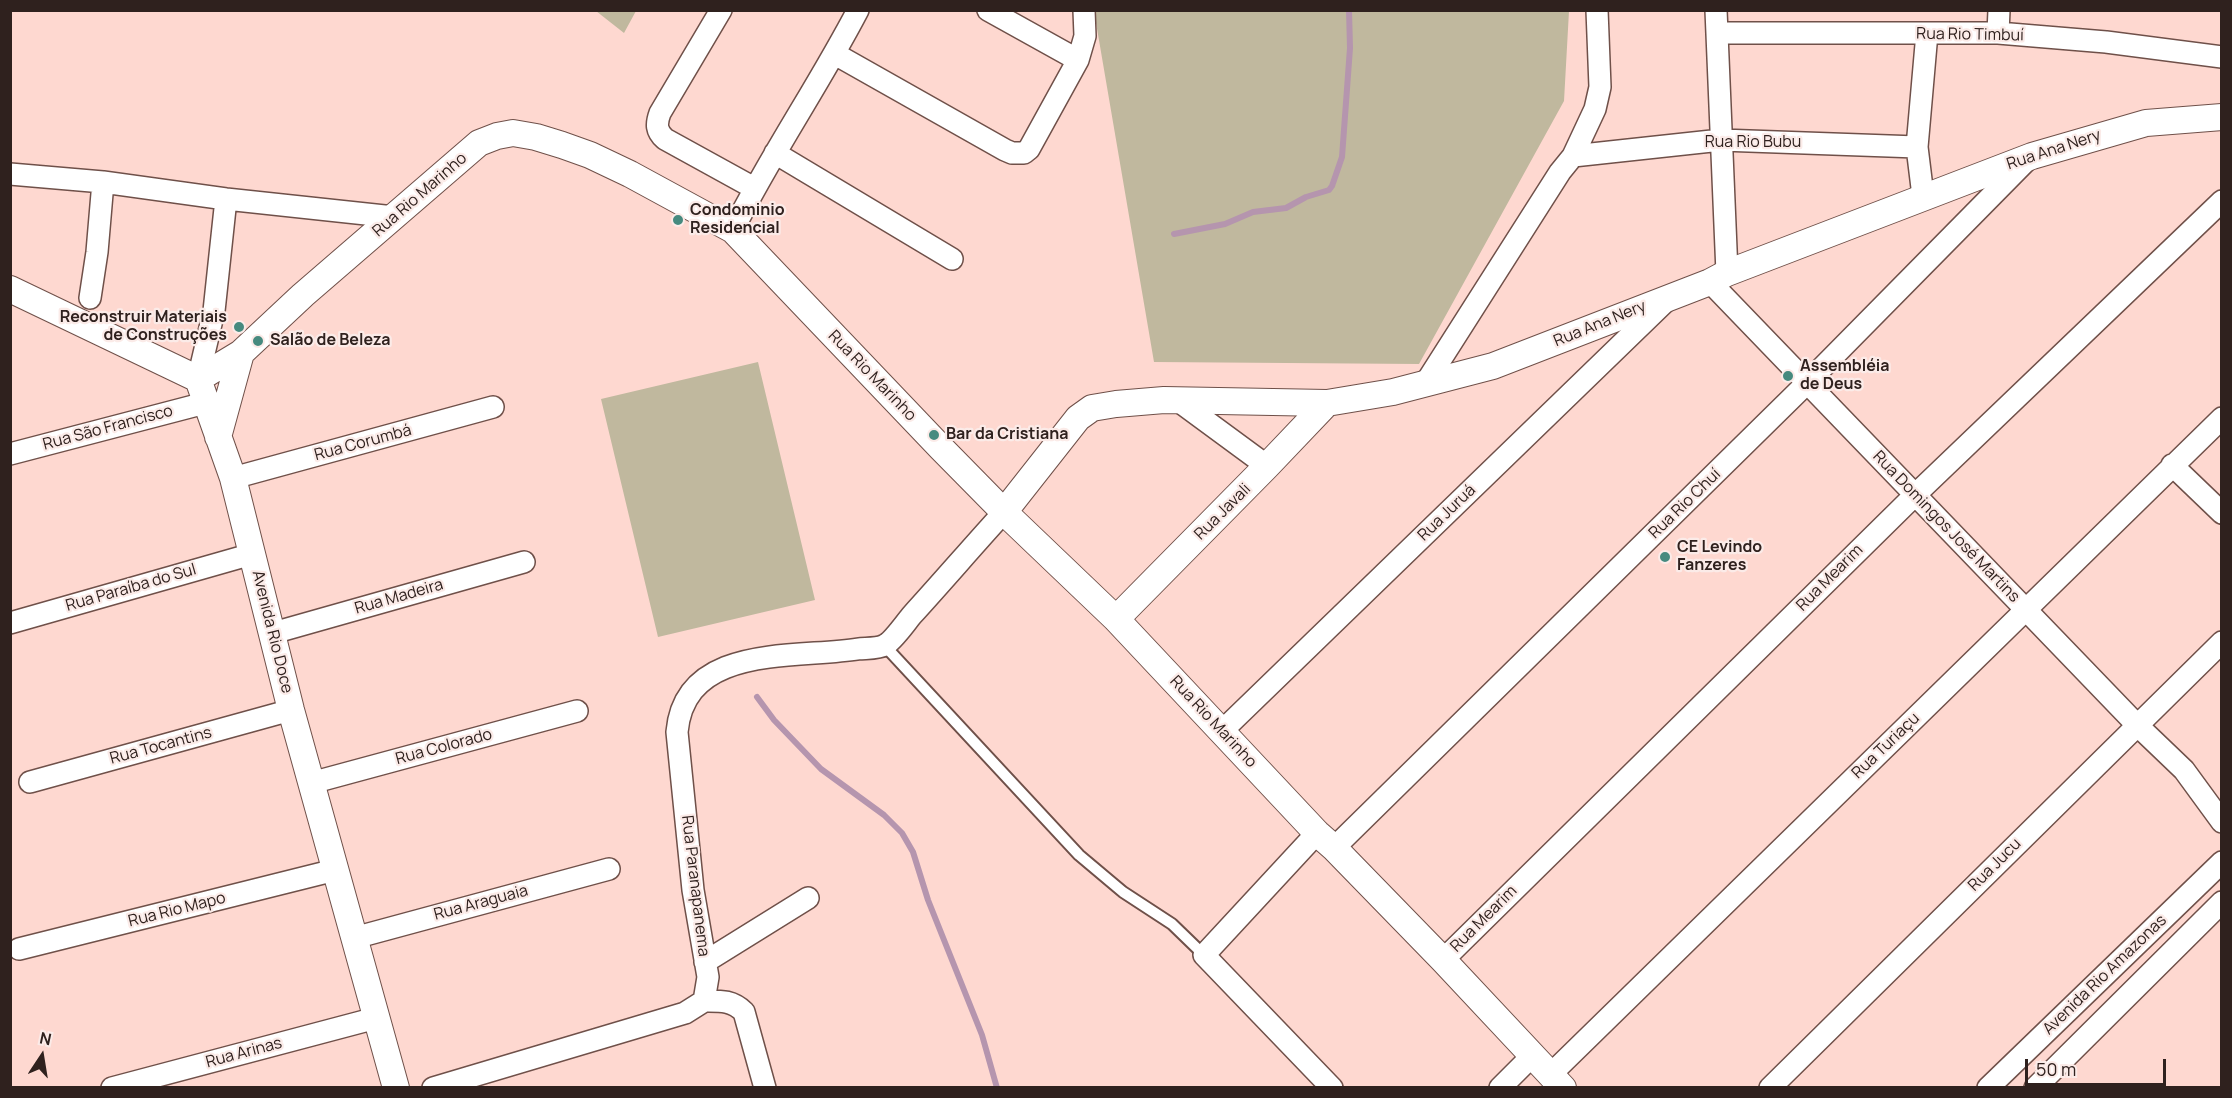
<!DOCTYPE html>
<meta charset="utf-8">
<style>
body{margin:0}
#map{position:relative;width:2232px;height:1098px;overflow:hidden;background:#fed8d0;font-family:Manrope,sans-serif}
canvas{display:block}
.frame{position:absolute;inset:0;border:12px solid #2f211e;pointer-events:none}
.north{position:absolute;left:12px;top:1026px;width:60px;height:60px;-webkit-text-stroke:4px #fbebe8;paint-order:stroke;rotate:12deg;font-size:16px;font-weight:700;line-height:24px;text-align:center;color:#2f211e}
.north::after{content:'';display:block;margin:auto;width:21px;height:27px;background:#2f211e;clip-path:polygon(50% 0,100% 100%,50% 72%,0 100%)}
.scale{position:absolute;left:2025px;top:1059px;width:141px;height:27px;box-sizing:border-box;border:3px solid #2f211e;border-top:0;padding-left:8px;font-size:18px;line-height:21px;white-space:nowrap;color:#2f211e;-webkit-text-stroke:4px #fbebe8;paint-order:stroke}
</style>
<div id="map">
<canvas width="2232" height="1098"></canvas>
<div class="frame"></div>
<div class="north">N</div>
<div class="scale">50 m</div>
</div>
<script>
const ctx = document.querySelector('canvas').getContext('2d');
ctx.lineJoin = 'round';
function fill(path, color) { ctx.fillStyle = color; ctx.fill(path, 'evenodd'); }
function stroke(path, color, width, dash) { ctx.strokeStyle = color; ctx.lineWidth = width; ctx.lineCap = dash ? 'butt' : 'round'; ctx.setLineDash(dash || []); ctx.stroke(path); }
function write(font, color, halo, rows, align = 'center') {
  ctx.font = font + ' Manrope,sans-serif'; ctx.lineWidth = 4.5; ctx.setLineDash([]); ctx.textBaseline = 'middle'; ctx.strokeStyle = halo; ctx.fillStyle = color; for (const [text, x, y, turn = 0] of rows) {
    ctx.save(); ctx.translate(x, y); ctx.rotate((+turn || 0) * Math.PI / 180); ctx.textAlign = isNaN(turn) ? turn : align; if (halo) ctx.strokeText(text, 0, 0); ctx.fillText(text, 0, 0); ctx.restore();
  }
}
const green = new Path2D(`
 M596,11H636L624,33Z
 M1094,11H1569L1564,101L1419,364L1154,362Z
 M758,362L815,600L658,637L601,399Z`);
const stream = new Path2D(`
 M1174,234L1225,224L1253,212L1286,208L1306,197L1329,190L1332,186L1342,157L1350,48L1349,10
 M757,697L774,720L821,769L884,815L902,833L913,852L928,900L982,1035L997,1088`);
const service = new Path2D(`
 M884,645L1079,855L1123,892L1172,924L1204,955`);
const minor = new Path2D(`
 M721,10L660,113C656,124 656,131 665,139L754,188
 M988,10L1078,60
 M1716,10L1727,273
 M1717,33H1998L2106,42L2222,57
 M1998,33L1999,10
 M835,54L1005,150L1012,153H1024L1029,149L1078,60L1085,36L1084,10
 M775,153L952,259
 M1573,156L1595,109L1600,87L1597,10
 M10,174L103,182L226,199L394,217
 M1923,196L1917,147L1927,33
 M733,230C771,154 819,85 858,10
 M1710,282L2137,725L2184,770L2222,822
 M90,298L97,252L103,182
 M198,379L214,311L226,199
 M1425,384L1560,172L1573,156L1721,140L1917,147
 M1180,402L1267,466
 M10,454L205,403
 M2172,465L2222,513
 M233,478L493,407
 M10,623L252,554
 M273,633L524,562
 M1222,731L1665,302
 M30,782L291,710
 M311,783L577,711
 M1317,833L1204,955L1332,1088
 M1334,848L1808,382L2029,158
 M354,938L609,869
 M19,949L335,870
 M1443,960L1916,494L2222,201
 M705,962L808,898
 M704,1001C720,1001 732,1000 744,1012L765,1088
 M1550,1075L2222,418
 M112,1088L376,1018
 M433,1088L685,1013L704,1001L708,977L693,890L677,732C685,643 796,659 858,649C865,648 878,649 885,645C893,641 906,622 912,615C943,581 973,546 1004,512
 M1500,1088L1533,1055
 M1770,1088L2222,642
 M1988,1088L2222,862
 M2035,1088L2222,902`);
const tertiary = new Path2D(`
 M10,289L198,379L233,478L291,710L396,1088
 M198,379L241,353L303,295L479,143L497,136L513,133L536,137L562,145L590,155L630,174L733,230L941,448L1004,512L1116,619L1317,833L1334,848L1443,960L1563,1088
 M218,437L241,353
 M1004,512L1078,418L1092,408L1116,404L1164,400L1327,403L1393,392L1493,366L1710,282L1727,273L2032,156L2146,123L2222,117
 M1116,619L1267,466L1327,403`);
const markers = [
 [678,220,6,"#468a7f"],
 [239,327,6,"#468a7f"],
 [258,341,6,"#468a7f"],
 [1788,376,6,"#468a7f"],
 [934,435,6,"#468a7f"],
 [1665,557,6,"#468a7f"]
];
const streetNames = [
 ["Rua Rio Timbuí",1970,35,1],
 ["Rua Rio Bubu",1753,143],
 ["Rua Ana Nery",2054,150,-18],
 ["Rua Rio Marinho",420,195,-41],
 ["Rua Ana Nery",1600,324,-22],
 ["Rua Rio Marinho",872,376,46],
 ["Rua São Francisco",108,428,-15],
 ["Rua Corumbá",363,443,-15],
 ["Rua Rio Chuí",1685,504,-44],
 ["Rua Javali",1223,512,-45],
 ["Rua Juruá",1447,513,-44],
 ["Rua Domingos José Martins",1946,527,46],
 ["Rua Mearim",1830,578,-45],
 ["Rua Paraíba do Sul",131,588,-16],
 ["Rua Madeira",399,597,-16],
 ["Avenida Rio Doce",272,632,76],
 ["Rua Rio Marinho",1213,722,47],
 ["Rua Tocantins",161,746,-15],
 ["Rua Turiaçu",1886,746,-44],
 ["Rua Colorado",444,747,-15],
 ["Rua Jucu",1995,865,-45],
 ["Rua Paranapanema",695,886,83],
 ["Rua Araguaia",481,903,-15],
 ["Rua Rio Mapo",177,910,-14],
 ["Rua Mearim",1484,919,-45],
 ["Avenida Rio Amazonas",2105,975,-44],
 ["Rua Arinas",244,1053,-15]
];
const poiNames = [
 ["Condominio",690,211],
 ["Residencial",690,229],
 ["Reconstruir Materiais",227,318,"right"],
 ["de Construções",227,336,"right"],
 ["Salão de Beleza",270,341],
 ["Assembléia",1800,367],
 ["de Deus",1800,385],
 ["Bar da Cristiana",946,435],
 ["CE Levindo",1677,548],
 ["Fanzeres",1677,566]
];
fill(green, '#c0b89e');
stroke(stream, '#b595ae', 6);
stroke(service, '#6f5049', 14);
stroke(minor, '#6f5049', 24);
stroke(tertiary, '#6f5049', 28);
stroke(service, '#fff', 10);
stroke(minor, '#fff', 21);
stroke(tertiary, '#fff', 26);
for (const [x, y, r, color] of markers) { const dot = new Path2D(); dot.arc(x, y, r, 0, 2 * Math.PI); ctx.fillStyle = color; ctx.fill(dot); stroke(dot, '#fbebe8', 2); }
write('16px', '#2f211e', '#fbebe8', streetNames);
write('bold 16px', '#2f211e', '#fbebe8', poiNames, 'left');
</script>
